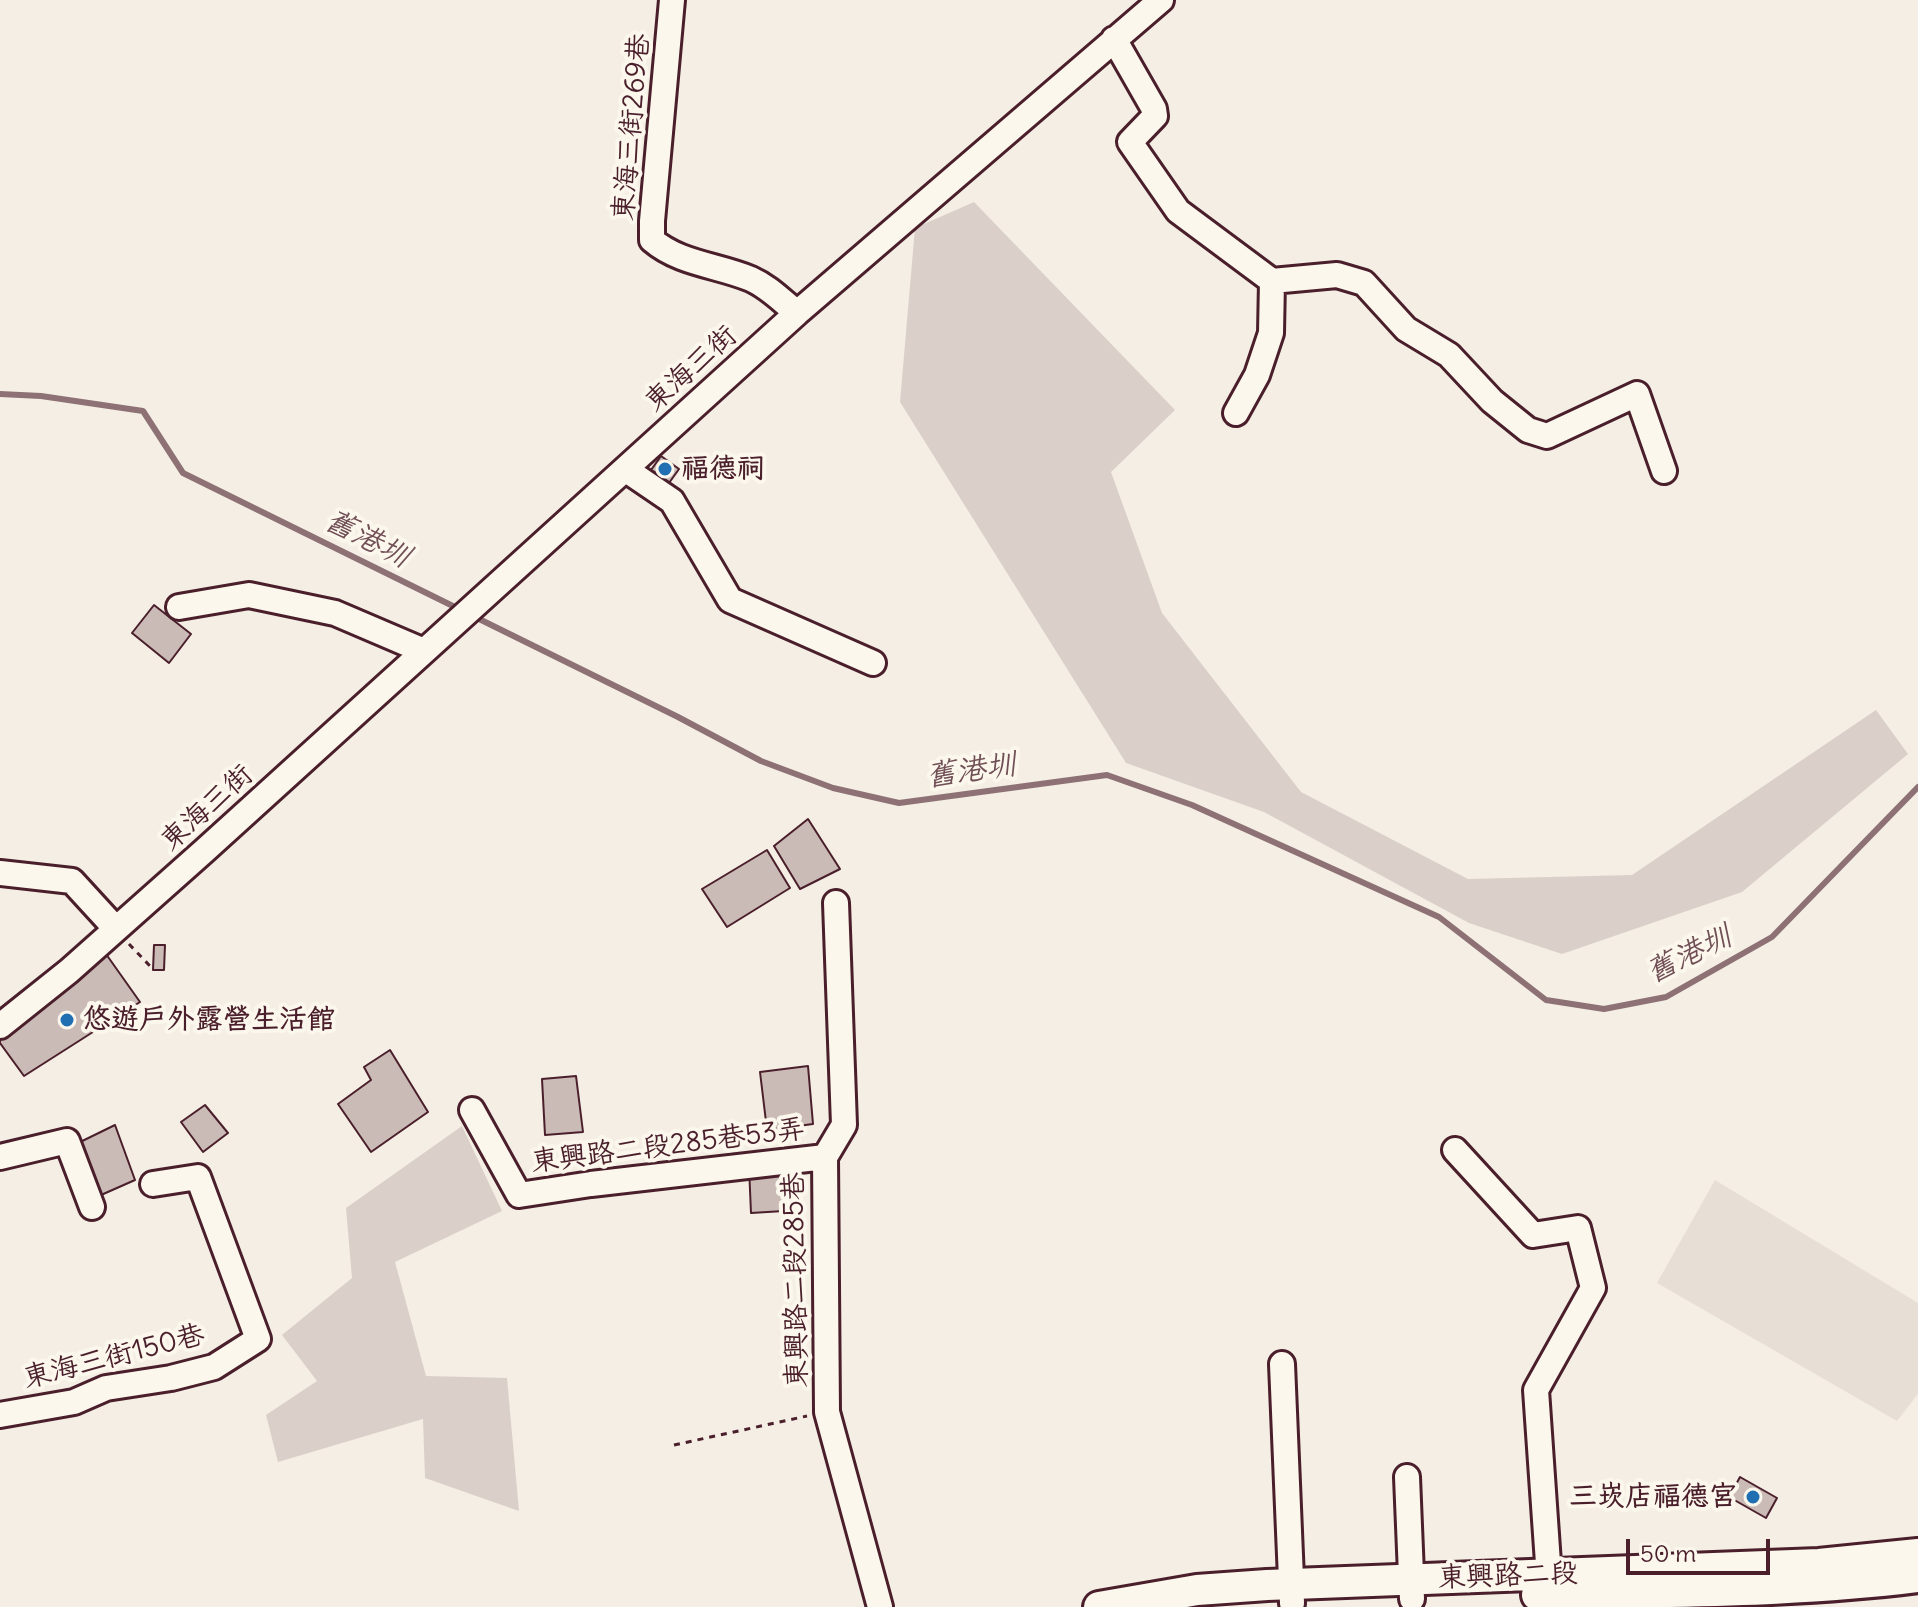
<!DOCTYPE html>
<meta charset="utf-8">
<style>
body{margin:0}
#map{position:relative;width:1918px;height:1607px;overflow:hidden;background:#f4eee4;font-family:Delius,sans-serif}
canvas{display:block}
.scale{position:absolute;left:1626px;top:1539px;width:144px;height:36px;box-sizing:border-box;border:4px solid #4a1f2b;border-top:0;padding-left:10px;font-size:24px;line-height:28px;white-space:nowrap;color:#4a1f2b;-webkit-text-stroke:6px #fbf7ec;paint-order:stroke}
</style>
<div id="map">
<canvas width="1918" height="1607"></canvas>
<div class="scale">50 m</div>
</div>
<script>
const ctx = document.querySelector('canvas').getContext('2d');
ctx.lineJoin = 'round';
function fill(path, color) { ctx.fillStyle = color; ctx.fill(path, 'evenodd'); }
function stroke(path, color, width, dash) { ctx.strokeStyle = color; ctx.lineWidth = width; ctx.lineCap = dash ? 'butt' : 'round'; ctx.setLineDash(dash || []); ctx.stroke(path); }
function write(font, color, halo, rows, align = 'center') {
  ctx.font = font + ' Delius,"LXGW WenKai TC",sans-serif'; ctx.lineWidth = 8; ctx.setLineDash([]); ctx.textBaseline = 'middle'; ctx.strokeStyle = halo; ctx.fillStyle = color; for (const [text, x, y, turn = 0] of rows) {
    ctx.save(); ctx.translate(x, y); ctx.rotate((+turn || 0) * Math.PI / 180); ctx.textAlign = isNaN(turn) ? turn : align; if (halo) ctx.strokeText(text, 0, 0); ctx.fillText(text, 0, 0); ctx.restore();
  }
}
const built = new Path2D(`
 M1715,1180L1918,1303V1394L1897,1421L1657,1283Z`);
const green = new Path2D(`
 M974,202L1175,410L1111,472L1162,613L1301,792L1468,879L1632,875L1876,710L1908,754L1742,892L1562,954L1469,923L1264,812L1126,763L900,402L915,228Z
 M462,1126L502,1211L395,1262L426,1376L507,1378L519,1511L425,1478L423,1419L278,1462L266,1415L317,1381L282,1335L352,1278L346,1208Z`);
const stream = new Path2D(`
 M0,394L41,396L143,411L183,473L461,610
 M471,615L678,717L761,761L833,788L899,803L1107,775L1192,805L1439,917L1546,1000L1604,1009L1666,997L1772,937L1918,787`);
const building = new Path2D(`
 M661,456L679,469L669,483L651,470Z
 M154,605L191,634L169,663L132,633Z
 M808,819L840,869L800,889L774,846Z
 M767,850L790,888L727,927L702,889Z
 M154,945H165L164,970H153Z
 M106,954L140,1002L24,1076L0,1043V1039Z
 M390,1050L428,1112L371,1152L338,1104L371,1080L364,1067Z
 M808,1066L813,1124L767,1130L760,1072Z
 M576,1076L583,1132L545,1135L542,1079Z
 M205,1105L228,1133L203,1152L181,1122Z
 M115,1125L135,1180L92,1199L72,1146Z
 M784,1163V1211L751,1213L749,1167Z
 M1740,1477L1777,1498L1766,1518L1729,1497Z`);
const path = new Path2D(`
 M129,944L150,966
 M674,1445L807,1416`);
const minor = new Path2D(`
 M672,0L652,221V240C680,264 718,265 751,279C769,287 782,301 797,313
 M1114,39L1154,109L1155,116L1130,142L1178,211L1272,281L1337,275L1364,283L1406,329L1449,355L1492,401L1528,430L1547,436L1637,394L1664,471
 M1236,413L1257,375L1271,333L1272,281
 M625,469L672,501L730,600L873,663
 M179,607L249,595L335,613L424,651
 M0,873L72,881L116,929
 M836,903L844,1125L825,1157L827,1412L880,1607
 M0,1026L69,971L204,851L797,313L1161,0
 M472,1110L519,1195L591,1184L825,1157
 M1455,1150L1533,1235L1578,1228L1593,1288L1536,1390L1550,1592
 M0,1157L67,1141L92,1207
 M1282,1364L1292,1603
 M0,1415L74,1402L106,1388L171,1378L214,1367L258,1339L198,1177L153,1184
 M1407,1477L1412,1599`);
const major = new Path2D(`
 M1537,1595C1664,1591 1792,1593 1918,1577
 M1099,1607L1197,1590L1267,1585L1819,1564L1918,1554`);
const markers = [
 [665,469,8,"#1f6fb2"],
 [67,1020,8,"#1f6fb2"],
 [1753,1497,8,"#1f6fb2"]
];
const streetNames = [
 ["東海三街269巷",632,127,-85],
 ["東海三街",691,369,-42],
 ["東海三街",207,808,-42],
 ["東興路二段285巷53弄",668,1146,-7],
 ["東興路二段285巷",796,1280,-91],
 ["東海三街150巷",114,1357,-14],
 ["東興路二段",1508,1576,-2]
];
const poiNames = [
 ["福德祠",681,469],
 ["悠遊戶外露營生活館",83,1020],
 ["三崁店福德宮",1737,1497,"right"]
];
const waterNames = [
 ["舊港圳",367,539,27],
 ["舊港圳",971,771,-8],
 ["舊港圳",1689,955,-26]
];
fill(built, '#e7dfd6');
fill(green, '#dbd0c9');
stroke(stream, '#8d7174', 6);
fill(building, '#cabbb6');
stroke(building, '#4a1f2b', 2);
stroke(minor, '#4a1f2b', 30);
stroke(major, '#4a1f2b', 36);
stroke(path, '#4a1f2b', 3, [6, 6]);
stroke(minor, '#fbf7ec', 24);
stroke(major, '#fbf7ec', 30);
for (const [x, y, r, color] of markers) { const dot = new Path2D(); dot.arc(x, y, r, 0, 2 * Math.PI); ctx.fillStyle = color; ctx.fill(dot); stroke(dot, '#fbf7ec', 3); }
write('28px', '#4a1f2b', '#fbf7ec', streetNames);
write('bold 28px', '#4a1f2b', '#fbf7ec', poiNames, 'left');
write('italic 30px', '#714f56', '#fbf7ec', waterNames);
</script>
